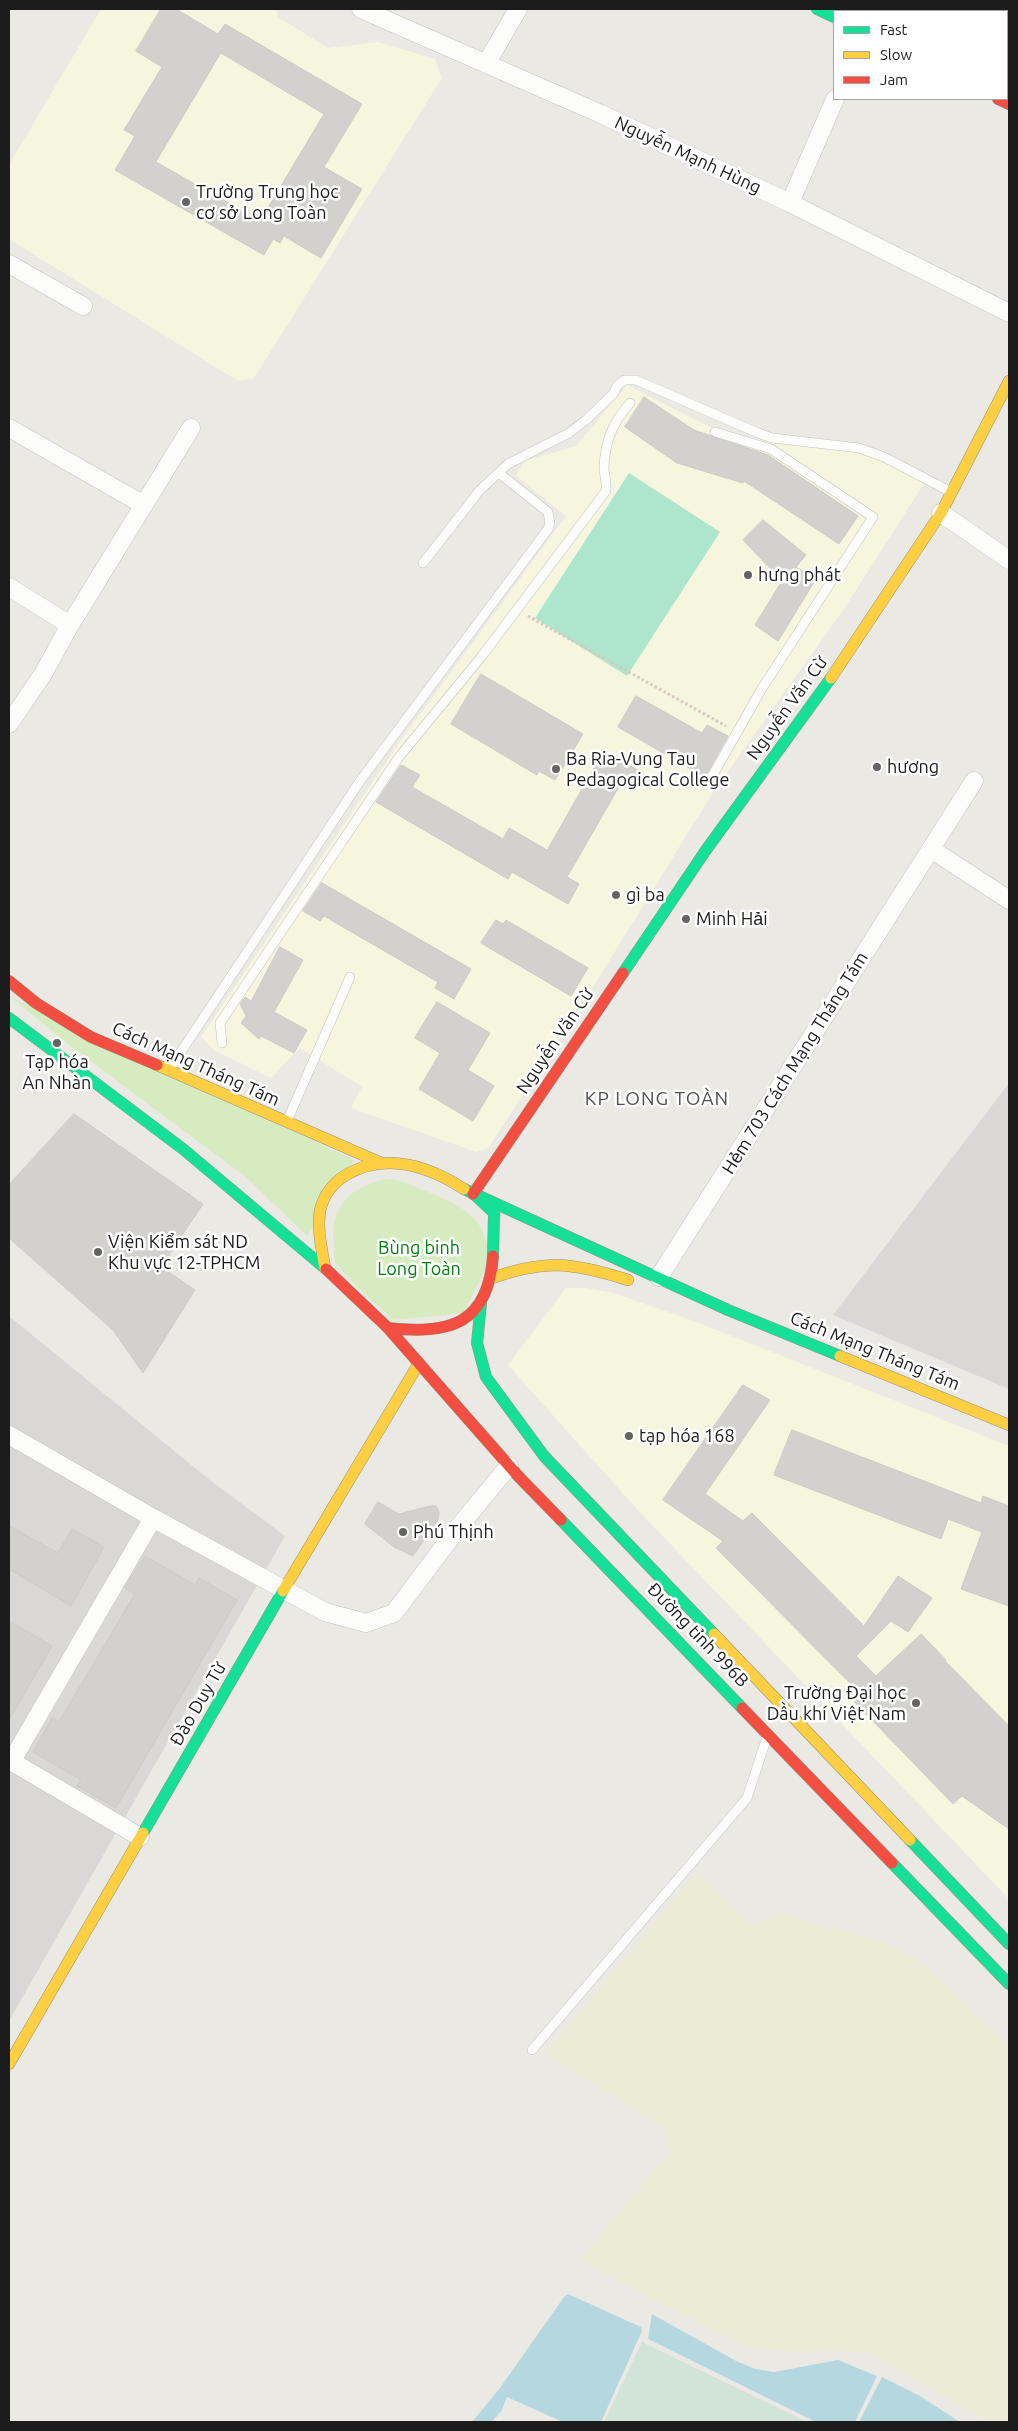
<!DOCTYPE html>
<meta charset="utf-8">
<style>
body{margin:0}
#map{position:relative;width:1018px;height:2431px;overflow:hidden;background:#ebe9e4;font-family:Ubuntu,sans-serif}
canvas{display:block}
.frame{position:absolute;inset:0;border:10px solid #1c1c1c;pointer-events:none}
.legend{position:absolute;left:833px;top:10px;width:175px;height:90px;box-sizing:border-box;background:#fff;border:1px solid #a4a4a4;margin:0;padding:6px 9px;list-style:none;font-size:15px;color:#1c1c1c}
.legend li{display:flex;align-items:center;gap:10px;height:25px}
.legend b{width:25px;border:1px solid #a4a4a4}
</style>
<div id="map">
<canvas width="1018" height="2431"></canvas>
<div class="frame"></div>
<ul class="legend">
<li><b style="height:6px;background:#16e098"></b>Fast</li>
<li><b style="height:6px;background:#ffcf43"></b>Slow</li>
<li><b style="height:6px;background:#f24e42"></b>Jam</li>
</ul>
</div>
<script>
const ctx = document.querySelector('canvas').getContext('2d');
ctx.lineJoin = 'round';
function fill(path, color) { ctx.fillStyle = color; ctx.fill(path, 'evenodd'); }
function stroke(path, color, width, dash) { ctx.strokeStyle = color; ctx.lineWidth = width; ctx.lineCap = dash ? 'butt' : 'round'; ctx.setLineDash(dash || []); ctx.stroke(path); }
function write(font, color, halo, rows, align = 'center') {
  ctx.font = font + ' Ubuntu,sans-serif'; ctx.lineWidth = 5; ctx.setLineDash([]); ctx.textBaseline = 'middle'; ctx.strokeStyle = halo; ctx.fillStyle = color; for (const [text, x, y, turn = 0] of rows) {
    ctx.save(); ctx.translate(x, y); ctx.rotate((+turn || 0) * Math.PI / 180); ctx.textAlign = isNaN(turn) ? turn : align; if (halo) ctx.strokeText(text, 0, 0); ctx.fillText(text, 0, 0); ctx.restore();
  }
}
const residential = new Path2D(`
 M1009,1083V1389L833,1315Z
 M9,1316L211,1481L285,1536L9,2021Z`);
const education = new Path2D(`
 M101,9H277L278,17L328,48L378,42L435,59L442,78L254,378L238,381L9,239V165Z
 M627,385L710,427L774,443L862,453L904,469L925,482L844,609L712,794L582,1005L488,1148L476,1152L351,1108L362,1087L300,1048L271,1078L214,1050L201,1037L398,744L566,516L516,476L524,461L576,446Z
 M566,1288H586L610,1292L694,1321L1009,1446V1899L635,1507L508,1365Z`);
const farmland = new Path2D(`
 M698,1871L752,1925L781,1913L901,1948L929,1969L1009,2045V2422H988L868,2352L796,2351L745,2347L579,2260L669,2153L664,2128L545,2053Z`);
const grass = new Path2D(`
 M9,996L354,1160L307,1236L246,1177L73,1048Z
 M386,1179C399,1179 411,1185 423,1190C458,1204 486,1214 489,1257C489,1265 468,1303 464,1313L393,1320C375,1302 353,1285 337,1265C334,1261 334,1253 334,1247C329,1208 349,1187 386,1179Z`);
const wetland = new Path2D(`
 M642,2342L807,2422H609L605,2420Z`);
const pitch = new Path2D(`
 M629,473L720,532L627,676L535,618Z`);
const water = new Path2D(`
 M568,2294L641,2327L642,2331L601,2422H563L507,2397L502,2410L492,2422H472L500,2388L564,2297Z
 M652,2314L738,2362L756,2369L774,2372L838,2360L877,2376L855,2422H816L648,2339Z
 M882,2377L920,2396L960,2422H859Z`);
const building = new Path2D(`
 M161,9H176L218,34L225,24L362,104L324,167L362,189L321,258L284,236L280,243L273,239L264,255L115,170L135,136L124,130L162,67L136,51ZM221,53L324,114L260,221L156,162Z
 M644,397L694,430L768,455L858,516L839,544L744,481L743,483L677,463L625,427Z
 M763,520L806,555L796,567L816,579L778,641L755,625L782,581L743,540Z
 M481,674L583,734L555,780L539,771L537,775L451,724Z
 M636,696L702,733L707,725L728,736L705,777L618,727Z
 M604,751L643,773L632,792L620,785L567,877L579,884L568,904L512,872L508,879L376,802L401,765L420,775L412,787L503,839L509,828L547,850Z
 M322,883L471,969L454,999L435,988L438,982L324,916L320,921L303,911Z
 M496,920L503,924L506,920L588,968L571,996L481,943Z
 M280,947L303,960L274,1012L307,1030L294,1053L261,1036L259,1039L241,1023L246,1016L240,1004L245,997L251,1001Z
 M437,1002L490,1033L468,1070L494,1086L473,1121L419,1089L440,1053L415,1038Z
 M74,1114L203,1204L161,1267L195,1290L143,1373L113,1330L9,1238V1185Z
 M743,1385L770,1400L705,1494L743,1521L752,1513L864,1626L898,1576L932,1598L908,1632L891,1621L856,1656L876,1676L921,1634L946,1660L945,1661L1009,1726V1829L962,1796L953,1804L845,1692L852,1685L716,1548L723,1541L663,1500Z
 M792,1430L981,1503L983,1496L1009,1506V1606L961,1589L982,1532L948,1519L941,1539L774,1475Z
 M378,1502L399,1514L430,1506H436L439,1512L438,1520L413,1556L394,1547L365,1524Z
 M9,1526L58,1553L72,1529L104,1547L71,1606L9,1569Z
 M145,1556L195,1585L199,1578L237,1600L116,1808L77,1786L81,1780L33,1752L52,1718L59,1722L135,1594L125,1588Z
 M9,1621L52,1646L9,1720Z`);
const path = new Path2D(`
 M528,616L726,726`);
const lane = new Path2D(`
 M423,563L480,490L508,464L569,433L586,420L614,393L617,386L624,380H636L758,433L772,438L859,448L884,457L951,492
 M709,782L761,690L873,517L771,449L715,432
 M222,1043L220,1023L399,757L482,656L606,491C607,482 604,475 604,467C605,441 613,422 630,403
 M171,1067L360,781L548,529L550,523L548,512L500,474
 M288,1119L350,977
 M532,2050L747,1798L766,1740`);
const street = new Path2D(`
 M361,9L601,114L790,203L1009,313
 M874,11L875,9
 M486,64L518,9
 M790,203L835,99
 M9,264L83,306
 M9,428L144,505
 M941,513L1009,560
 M9,587L70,625
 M9,724L43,674L70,625L191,428
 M931,849L1009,900
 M659,1277L974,781
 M9,1435L153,1518L325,1612L366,1623L394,1613L461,1524L509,1466
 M9,1760L140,1837
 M11,1762L153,1518`);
const fast = new Path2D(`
 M817,9L834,17
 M623,973L706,850L831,678
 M9,1018L183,1149L326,1269
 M464,1189L728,1310L840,1356
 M476,1196L494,1213L493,1256
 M481,1303L477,1343L486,1377L544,1456L714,1634
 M561,1520L742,1708
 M143,1833L283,1591
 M910,1840L1009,1944
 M892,1863L1009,1984`);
const slow = new Path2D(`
 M831,678L941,513L1009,381
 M157,1065L379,1162
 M325,1268C322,1250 317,1230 320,1211C323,1196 333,1183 346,1175C385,1152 428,1166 464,1189
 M489,1279C545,1259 572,1262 628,1280
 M840,1356L1009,1425
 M283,1591L419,1363
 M714,1634L910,1840
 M9,2064L143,1833`);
const jam = new Path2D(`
 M998,99L1009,104
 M9,981L36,1003L91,1037L157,1065
 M473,1194L623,973
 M326,1269L388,1328L519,1477L561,1520
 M388,1328C450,1335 488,1324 493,1256
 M742,1708L892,1863`);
const markers = [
 [186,202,5,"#646462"],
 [748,575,5,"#646462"],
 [877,767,5,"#646462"],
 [556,769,5,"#646462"],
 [616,895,5,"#646462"],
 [686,919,5,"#646462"],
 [57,1043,5,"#646462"],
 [98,1252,5,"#646462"],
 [629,1436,5,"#646462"],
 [403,1532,5,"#646462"],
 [916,1703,5,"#646462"]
];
const streetNames = [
 ["Nguyễn Mạnh Hùng",688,155,25],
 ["Nguyễn Văn Cừ",787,708,-54],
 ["Nguyễn Văn Cừ",555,1041,-56],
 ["Hẻm 703 Cách Mạng Tháng Tám",795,1063,-58],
 ["Cách Mạng Tháng Tám",196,1064,24],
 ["Cách Mạng Tháng Tám",875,1351,22],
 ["Đường tỉnh 996B",698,1635,46],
 ["Đào Duy Từ",198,1704,-60]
];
const poiNames = [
 ["Trường Trung học",196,192],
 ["cơ sở Long Toàn",196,213],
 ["hưng phát",758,575],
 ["Ba Ria-Vung Tau",566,759],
 ["Pedagogical College",566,780],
 ["hương",887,767],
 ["gì ba",626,895],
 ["Minh Hải",696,919],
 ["Tạp hóa",57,1062,"center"],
 ["An Nhàn",57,1083,"center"],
 ["Viện Kiểm sát ND",108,1242],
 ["Khu vực 12-TPHCM",108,1263],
 ["tạp hóa 168",639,1436],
 ["Phú Thịnh",413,1532],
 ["Trường Đại học",906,1693,"right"],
 ["Dầu khí Việt Nam",906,1714,"right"]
];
const parkNames = [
 ["Bùng binh",419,1248],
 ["Long Toàn",419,1269]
];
const neighbourhoodNames = [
 ["KP LONG TOÀN",657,1099]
];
fill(residential, '#dad8d6');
fill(education, '#f6f5de');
fill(farmland, '#ececd6');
fill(grass, '#d7ebc0');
fill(wetland, '#d2e3d8');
fill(pitch, '#ade6cd');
fill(water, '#b5d8e0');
fill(building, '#d3d1cd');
stroke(building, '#cecac6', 1);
stroke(lane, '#c3c2c0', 10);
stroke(street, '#c3c2c0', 19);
stroke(fast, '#93957c', 12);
stroke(slow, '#93957c', 12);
stroke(jam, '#93957c', 12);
stroke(path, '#d7c7c3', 3, [2.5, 2.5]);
stroke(lane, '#fcfcfb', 9);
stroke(street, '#fcfcfb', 18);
stroke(fast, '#16e098', 11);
stroke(slow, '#ffcf43', 11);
stroke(jam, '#f24e42', 11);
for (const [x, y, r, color] of markers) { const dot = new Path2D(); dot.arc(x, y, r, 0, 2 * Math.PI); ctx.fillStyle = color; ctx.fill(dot); stroke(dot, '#fff', 2); }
write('18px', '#1c1c1c', '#fff', streetNames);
write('18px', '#1c1c1c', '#fff', poiNames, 'left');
write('18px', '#058010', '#fff', parkNames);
ctx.letterSpacing = '1px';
write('19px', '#4f4f4f', '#fff', neighbourhoodNames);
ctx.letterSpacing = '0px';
</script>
